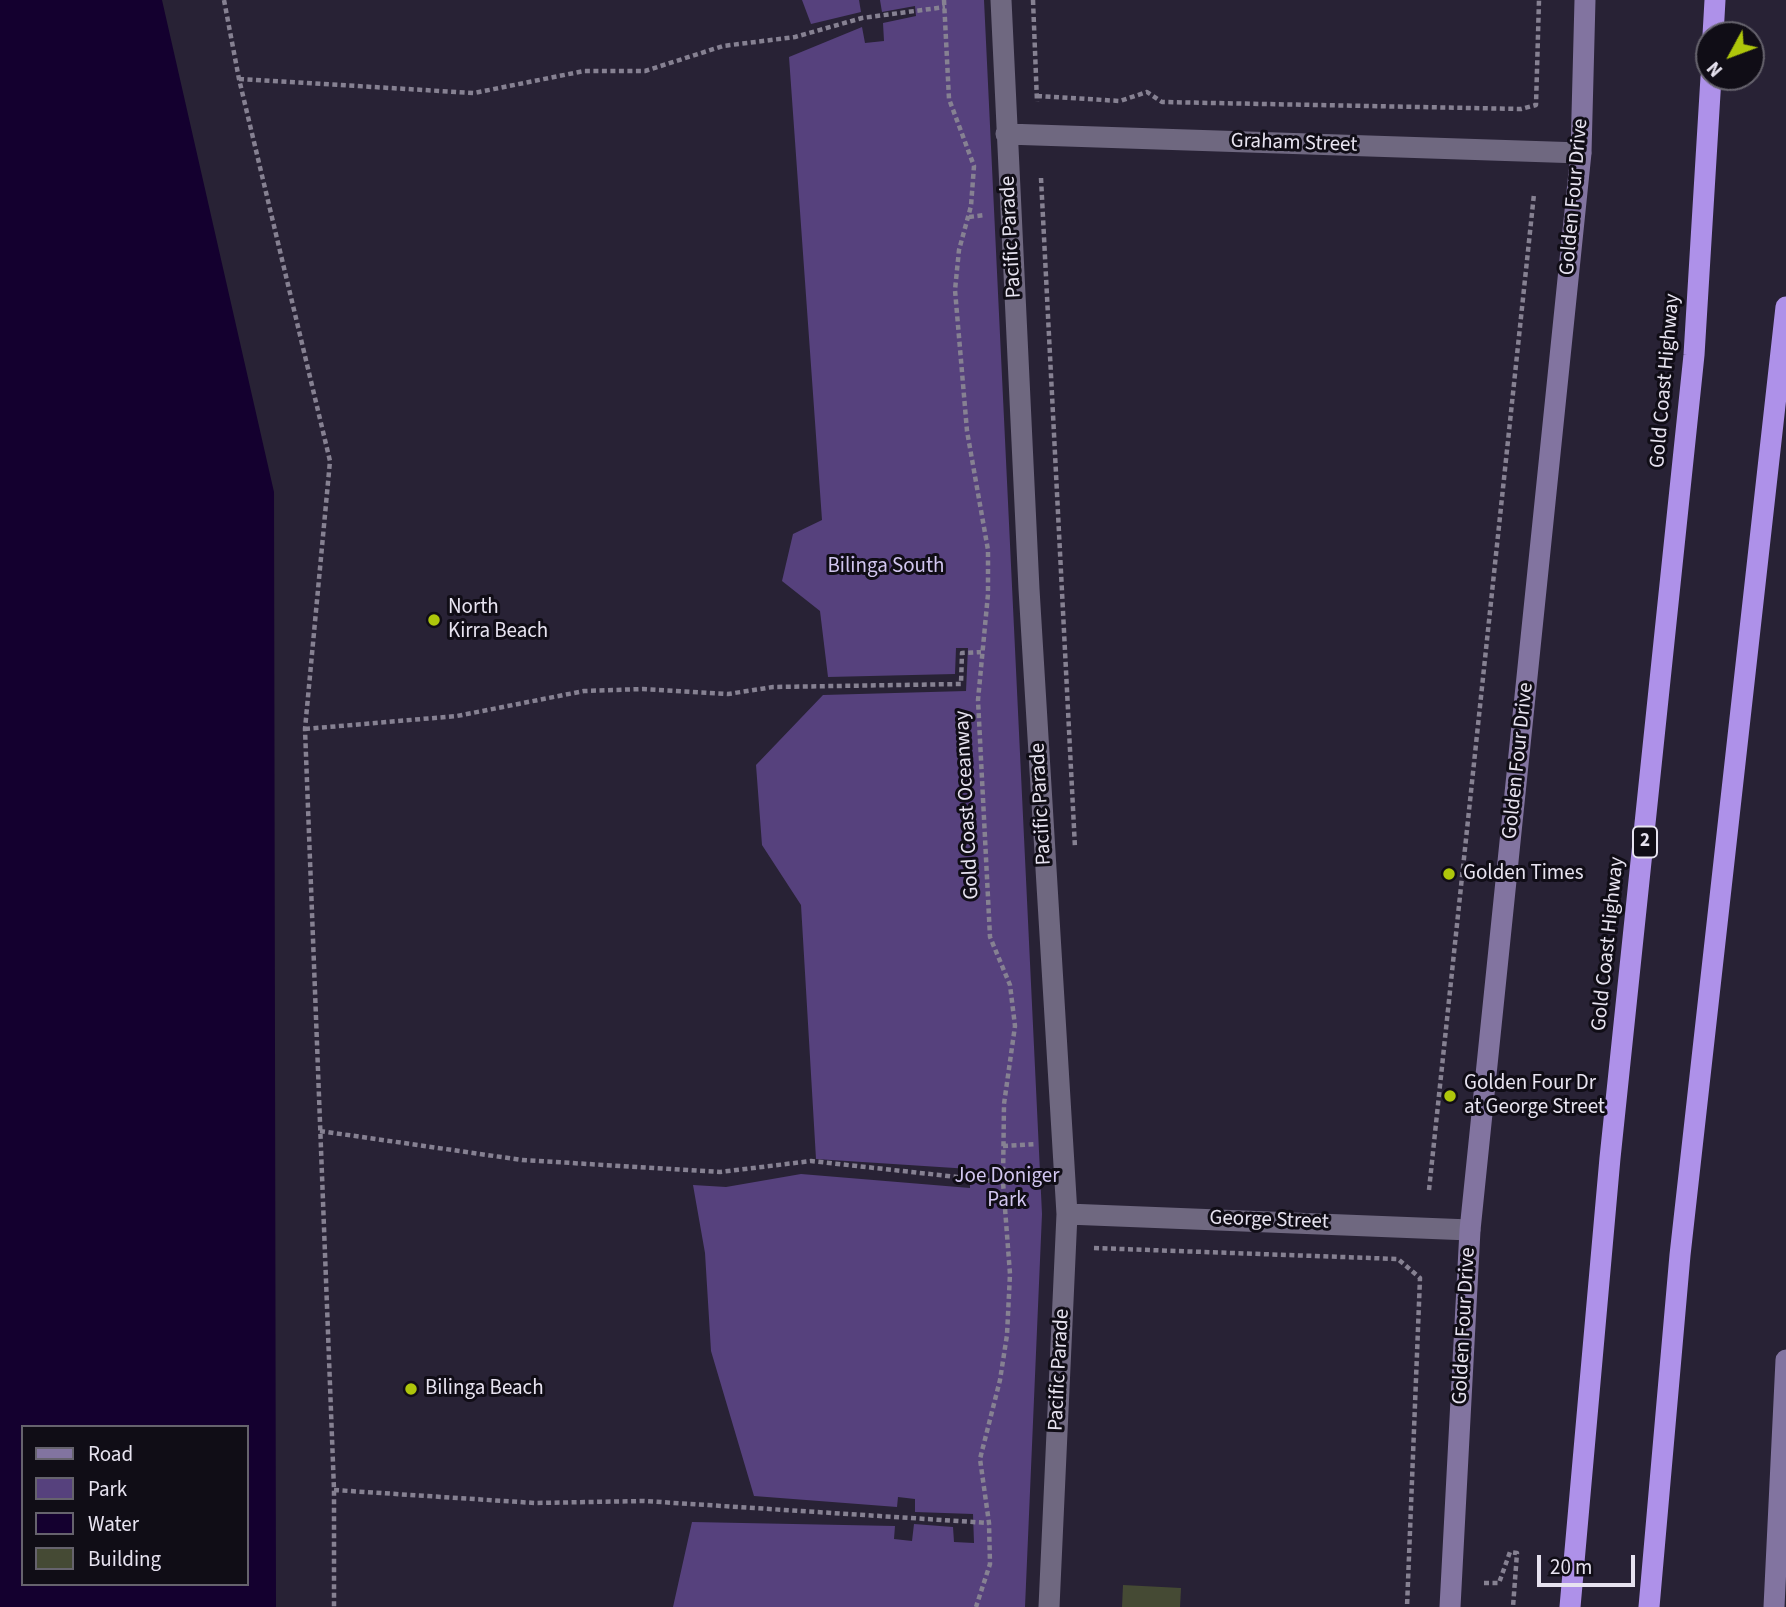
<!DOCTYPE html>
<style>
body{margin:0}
#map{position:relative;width:1786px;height:1607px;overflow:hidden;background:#282235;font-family:"Source Sans 3",sans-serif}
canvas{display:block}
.legend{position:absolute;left:21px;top:1425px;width:228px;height:161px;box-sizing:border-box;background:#100d16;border:2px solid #66636d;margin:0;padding:9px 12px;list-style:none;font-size:21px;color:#e7e3f0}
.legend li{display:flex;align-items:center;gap:14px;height:35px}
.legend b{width:35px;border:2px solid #66636d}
.north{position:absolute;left:1695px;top:21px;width:70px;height:70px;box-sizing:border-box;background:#100d16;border:2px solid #66636d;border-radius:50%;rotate:229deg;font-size:19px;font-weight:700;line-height:28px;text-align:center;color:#e7e3f0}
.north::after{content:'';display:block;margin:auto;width:24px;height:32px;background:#aec60b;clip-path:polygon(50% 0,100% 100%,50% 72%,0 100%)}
.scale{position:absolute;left:1537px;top:1555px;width:98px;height:32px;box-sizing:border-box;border:4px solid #e7e3f0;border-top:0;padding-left:9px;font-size:21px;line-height:24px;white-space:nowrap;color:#e7e3f0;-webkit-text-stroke:5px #100d16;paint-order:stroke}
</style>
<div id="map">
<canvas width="1786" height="1607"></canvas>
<ul class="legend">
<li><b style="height:9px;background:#8274a0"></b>Road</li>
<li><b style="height:19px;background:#56417d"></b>Park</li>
<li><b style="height:19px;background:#14002f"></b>Water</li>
<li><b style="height:19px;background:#454a34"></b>Building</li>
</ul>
<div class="north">N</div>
<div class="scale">20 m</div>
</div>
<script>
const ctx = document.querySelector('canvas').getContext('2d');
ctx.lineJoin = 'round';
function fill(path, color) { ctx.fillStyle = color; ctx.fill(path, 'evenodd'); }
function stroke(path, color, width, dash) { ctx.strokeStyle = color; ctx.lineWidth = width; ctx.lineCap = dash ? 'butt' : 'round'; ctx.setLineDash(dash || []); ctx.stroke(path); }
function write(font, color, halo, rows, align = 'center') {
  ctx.font = font + ' "Source Sans 3",sans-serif'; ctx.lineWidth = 6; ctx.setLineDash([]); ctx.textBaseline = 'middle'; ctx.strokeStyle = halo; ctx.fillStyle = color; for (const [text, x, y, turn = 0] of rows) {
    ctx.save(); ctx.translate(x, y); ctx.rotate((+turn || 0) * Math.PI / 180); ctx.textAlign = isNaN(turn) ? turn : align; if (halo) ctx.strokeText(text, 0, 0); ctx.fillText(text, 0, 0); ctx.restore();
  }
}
const green = new Path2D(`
 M802,0H859L861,12L811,24Z
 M880,0H984L1042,1214L1025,1607H673L692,1522L895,1526L894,1539L912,1541L914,1524L953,1527L954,1542L974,1543L973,1514L915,1512V1499L898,1497L897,1507L754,1496L711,1351L705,1253L693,1185L726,1187L801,1174L970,1188V1169L816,1159L801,905L762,845L756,765L823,695L966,691L968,648H956L955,674L828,677L820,611L782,581L793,534L822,520L789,57L862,27L865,43L884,41L883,23L916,16L915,6L882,12Z`);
const water = new Path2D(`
 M0,0H162L274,492L276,1607H0ZM23,1427H247V1584H23Z`);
const building = new Path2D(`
 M1123,1585L1181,1588L1180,1607H1122Z`);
const path = new Path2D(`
 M224,0L239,79L330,461L305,729L334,1490V1607
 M944,0L949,99L974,166L971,206L959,250L955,290L967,431L988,550V594L978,700L990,937L1010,985L1015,1026L1004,1104L1003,1182L1010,1274L1007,1335L1000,1380L980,1459L989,1523L990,1564L976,1607
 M1033,0L1037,102
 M239,79L474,93L584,71H645L723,46L795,37L862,18L945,7
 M1037,96L1120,101L1147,92L1162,102L1521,109L1536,105L1539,0
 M1041,178L1075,848
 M969,217L985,215
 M305,729L457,716L584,691L643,689L728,694L773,687L961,684L962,653L981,652
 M320,1131L522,1160L720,1172L811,1161L1003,1182
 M1003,1146L1036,1144
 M1429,1190L1534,194
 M1094,1248L1398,1259L1420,1278L1407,1607
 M334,1490L535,1503L644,1501L989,1523
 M1484,1583H1499L1510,1552L1517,1553L1513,1607`);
const street = new Path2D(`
 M1001,0L1029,589L1067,1214L1049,1607
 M1006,134L1581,153
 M1067,1214L1470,1230`);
const secondary = new Path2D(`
 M1450,1607L1470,1230L1581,153L1585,0
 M1774,1607L1786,1360`);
const highway = new Path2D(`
 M1713,35L1715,0
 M1570,1607L1610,1158L1694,355L1711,77
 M1649,1607L1680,1255L1786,307`);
const markers = [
 [434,620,7,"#aec60b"],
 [1449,874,7,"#aec60b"],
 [1450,1096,7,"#aec60b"],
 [411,1389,7,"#aec60b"]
];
const shields = [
 [1645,842,24]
];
const shieldNames = [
 ["2",1645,842]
];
const streetNames = [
 ["Graham Street",1294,144,2],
 ["Golden Four Drive",1575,197,-85],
 ["Pacific Parade",1012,237,-93],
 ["Gold Coast Highway",1666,381,-85],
 ["Golden Four Drive",1519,761,-84],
 ["Pacific Parade",1042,804,-93],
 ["Gold Coast Oceanway",968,805,-93],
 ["Gold Coast Highway",1609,944,-84],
 ["George Street",1269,1221,2],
 ["Golden Four Drive",1465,1326,-87],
 ["Pacific Parade",1060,1370,-87]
];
const parkNames = [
 ["Bilinga South",886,567],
 ["Joe Doniger",1007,1177],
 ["Park",1007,1201]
];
const poiNames = [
 ["North",448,608],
 ["Kirra Beach",448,632],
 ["Golden Times",1463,874],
 ["Golden Four Dr",1464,1084],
 ["at George Street",1464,1108],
 ["Bilinga Beach",425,1389]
];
fill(green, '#56417d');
fill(water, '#14002f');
fill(building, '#454a34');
stroke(path, '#868192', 4.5, [5, 3.5]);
stroke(street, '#6f6880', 21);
stroke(secondary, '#8274a0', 21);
stroke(highway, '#ae91e9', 21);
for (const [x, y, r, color] of markers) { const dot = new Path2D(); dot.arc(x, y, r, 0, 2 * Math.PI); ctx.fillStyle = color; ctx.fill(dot); stroke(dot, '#100d16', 2.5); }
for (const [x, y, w] of shields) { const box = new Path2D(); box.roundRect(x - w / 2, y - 15.5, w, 31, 5); ctx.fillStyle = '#100d16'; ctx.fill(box); stroke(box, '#e7e3f0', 2); }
write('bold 19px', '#e7e3f0', null, shieldNames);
write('21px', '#e7e3f0', '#100d16', streetNames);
write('21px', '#d2c6f0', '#100d16', parkNames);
write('21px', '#e7e3f0', '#100d16', poiNames, 'left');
</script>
